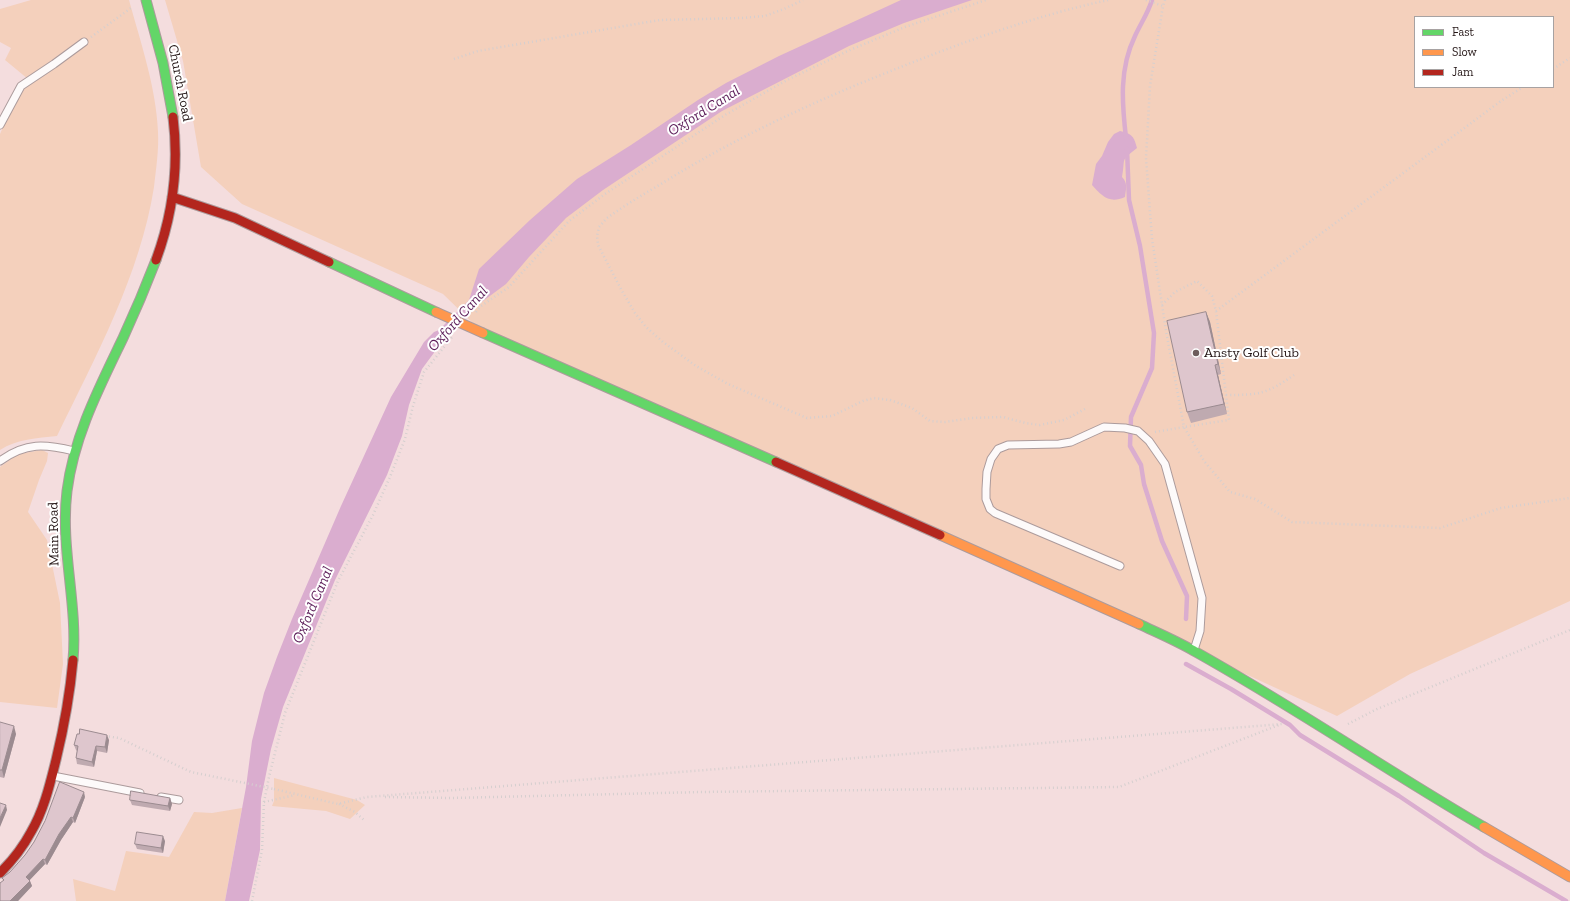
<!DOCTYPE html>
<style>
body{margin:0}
#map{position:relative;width:1570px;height:901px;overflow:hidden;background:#f4ddde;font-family:"Zilla Slab",serif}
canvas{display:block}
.legend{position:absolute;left:1414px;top:16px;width:140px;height:72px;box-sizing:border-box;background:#fff;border:1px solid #a7a2a2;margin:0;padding:5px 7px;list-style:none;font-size:12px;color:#241616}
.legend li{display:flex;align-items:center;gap:8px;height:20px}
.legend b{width:20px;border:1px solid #a7a2a2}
</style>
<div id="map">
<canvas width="1570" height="901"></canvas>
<ul class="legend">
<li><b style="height:5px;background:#63d668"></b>Fast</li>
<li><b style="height:5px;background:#ff974d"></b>Slow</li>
<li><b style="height:5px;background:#b3261e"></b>Jam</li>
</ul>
</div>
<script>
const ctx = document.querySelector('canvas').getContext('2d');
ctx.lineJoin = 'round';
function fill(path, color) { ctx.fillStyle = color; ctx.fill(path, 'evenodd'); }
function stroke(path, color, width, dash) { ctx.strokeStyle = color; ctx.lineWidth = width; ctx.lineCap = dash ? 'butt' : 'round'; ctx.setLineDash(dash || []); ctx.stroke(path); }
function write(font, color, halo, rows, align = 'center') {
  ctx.font = font + ' "Zilla Slab",serif'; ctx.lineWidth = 4; ctx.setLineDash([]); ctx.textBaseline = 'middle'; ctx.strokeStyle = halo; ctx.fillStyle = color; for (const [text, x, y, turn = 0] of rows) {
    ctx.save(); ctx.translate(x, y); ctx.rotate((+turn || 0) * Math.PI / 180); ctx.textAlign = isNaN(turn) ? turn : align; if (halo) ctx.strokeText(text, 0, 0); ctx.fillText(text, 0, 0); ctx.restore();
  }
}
const green = new Path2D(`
 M31,0H129C141,44 156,87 158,132C159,150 156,169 154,187C140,275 96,356 57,436C37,438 17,439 0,450V134L17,95L28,79L5,60L11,48L0,42V9Z
 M165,0H1570V601L1410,674L1337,716L1193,650L483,333L443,294L242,204L201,167L183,61ZM1415,17H1553V87H1415Z
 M42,450L48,453L47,461L39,480L28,512L47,540L60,603L63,664L57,708L0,702V467L18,454Z
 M274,778L357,800L365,805L350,819L326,811L272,806L274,801Z
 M242,808L225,901H76L73,879L115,891L126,851L169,857L194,812L212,813Z`);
const water = new Path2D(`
 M901,0H972L904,23L849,46L722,111L603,190L566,218L529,257L506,284L479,304L439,346L422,369L409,405L402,436L387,475L335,580L283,707L271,749L261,799L260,850L249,901H225L246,787L252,741L264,693L277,657L292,619L341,506L391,397L424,342L434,332L439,330L469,300L479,269L530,220L577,179L631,145L698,100L726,83L779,56Z
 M1120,131C1132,134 1134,136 1137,148C1119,162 1126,157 1122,177C1128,183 1126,189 1125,197C1109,204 1102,196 1092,185L1096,164L1102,156L1108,142L1114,134Z`);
const stream = new Path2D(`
 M1126,138C1122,103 1119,69 1135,36C1141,23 1148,13 1152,0
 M1127,149L1129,200L1140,246L1154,333L1152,368L1131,417L1130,446L1141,465L1144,484L1162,541L1187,596L1186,619
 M1186,664L1231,689L1290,725L1300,735L1399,796L1484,853L1566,901`);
const path = new Path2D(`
 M1146,0L1163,6
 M91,37L131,8
 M454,59L478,51L660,20L742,18L765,16L784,9L803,0
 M1553,69L1570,58
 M1162,305L1175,292L1197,281L1212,296L1216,311L1229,420L1184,427L1204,461L1230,492L1255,499L1292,522L1440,528L1501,508L1570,498
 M1216,311L1501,101L1523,87
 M476,312L481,306L509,287L569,221L605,194L725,115L787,80L850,50L905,27L986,0
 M1226,395C1260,395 1266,394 1294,375
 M1085,409L1064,420L1040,425L1025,423L1003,417L972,418L945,422L930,421L912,408L890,400L874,398L863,401L832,416L807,418L728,384L696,366L663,342L646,327L635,313L622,291L598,245L597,236L599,227L607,218C624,206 642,195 661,184C738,136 821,98 906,65C971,39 1039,15 1108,0
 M1155,432L1184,427L1166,331L1152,239L1146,158L1150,86L1163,6L1165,0
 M1348,724L1377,709L1570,630
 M105,736L119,738L191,772L240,782
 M274,789L338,804L367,797L1282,724
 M385,797L451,798L702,792L1119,787L1279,725
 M264,802L295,795
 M339,804L355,812L364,820
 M252,901L262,850L264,802L269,777L285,713L338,581L373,515L390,477L405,439L413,406L424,372L452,337`);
const lane = new Path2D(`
 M0,125L21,86L54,64L84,42
 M0,461C26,442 45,444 74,451
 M1120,566L995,513L990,509L986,499V489L987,472L991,459L998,449L1008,445L1059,444L1071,442L1104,427L1125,428L1138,431L1149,441L1165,464L1202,598L1200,631L1194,650
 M53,776L140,793
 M161,797L179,800`);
const fast = new Path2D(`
 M146,0L163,63L173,117
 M329,262L436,312
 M483,333L776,462
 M1139,624C1158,633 1177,641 1194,651C1293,706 1386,770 1484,827
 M73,660C78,604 60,548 67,491C74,436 99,388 123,338C135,312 146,286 156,260`);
const slow = new Path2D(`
 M940,535L1139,624
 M1484,827L1570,877`);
const jam = new Path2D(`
 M172,197L235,218L329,262
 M156,260C173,214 179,166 173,117
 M776,462L940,535
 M0,873C12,861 23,847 31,832C44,810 50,784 56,760C64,727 70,694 73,660`);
const pathBridge = new Path2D(`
 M240,782L274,789`);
const slowBridge = new Path2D(`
 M436,312L483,333`);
const wall = new Path2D(`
 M1206,312L1210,322L1221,374L1218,375L1227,414L1191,423L1187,412Z
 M0,722L16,734L4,778L0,777Z
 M109,740L107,753L97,751L94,767L77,764L76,758L77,751L76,750L74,745Z
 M85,797L75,823L73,822L61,840L47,865L45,864L29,880L30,881L32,886L18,901H0L3,880L2,878L10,872Z
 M170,798L172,804L170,811L132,805L130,800Z
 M165,841L163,853L137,849L135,844Z`);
const shadedWall = new Path2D(`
 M1206,312L1210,322L1221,374L1218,364Z
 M1215,365L1218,375L1227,414L1224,404Z
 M14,726L16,734L4,778L2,770Z
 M107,735L109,740L107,753L105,747Z
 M96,746L97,751L94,767L92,762Z
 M84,792L85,797L75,823L73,818Z
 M170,798L172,804L170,811L168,806Z
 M6,805L7,810L0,827V818Z
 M71,817L73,822L61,840L47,865L45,860L59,834Z
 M163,836L165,841L163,853L161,848Z
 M43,859L45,864L28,882L26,877Z
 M30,881L32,886L18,901H10Z`);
const building = new Path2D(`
 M1206,312L1218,364L1215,365L1224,404L1187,412L1167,321Z
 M0,722L14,726L2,770H0Z
 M80,729L107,735L105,747L96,746L92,762L76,758L78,746L74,745L77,734H79Z
 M60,782L84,792L73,818L71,817L59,834L45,860L43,859L26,877L30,881L10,901H0V883L4,880L2,878L10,872L25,855L34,842L45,821Z
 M131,791L170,798L168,806L130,800Z
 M0,803L6,805L0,818Z
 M137,832L163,836L161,848L135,844Z`);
const markers = [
 [1196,353,4,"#6d5c5c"]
];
const streetNames = [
 ["Church Road",180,83,79],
 ["Main Road",54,534,-91]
];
const poiNames = [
 ["Ansty Golf Club",1204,353]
];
const waterNames = [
 ["Oxford Canal",704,111,-32],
 ["Oxford Canal",458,319,-48],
 ["Oxford Canal",313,605,-67]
];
fill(green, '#f4d0bc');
fill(water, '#daadcf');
stroke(stream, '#daadcf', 4.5);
stroke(lane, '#ac9b9c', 9);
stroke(fast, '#ac9b9c', 11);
stroke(slow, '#ac9b9c', 11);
stroke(jam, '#ac9b9c', 11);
stroke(path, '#d5cfcf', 2.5, [1, 3]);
stroke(lane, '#fdfafa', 7);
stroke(fast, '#63d668', 9);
stroke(slow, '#ff974d', 9);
stroke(jam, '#b3261e', 9);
stroke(slowBridge, '#ac9b9c', 11, []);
stroke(pathBridge, '#d5cfcf', 2.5, [1, 3]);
stroke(slowBridge, '#ff974d', 9);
fill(wall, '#bfaab0');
fill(shadedWall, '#9b8b90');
fill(building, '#dec6cd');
stroke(building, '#9b8b90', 1);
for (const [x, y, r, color] of markers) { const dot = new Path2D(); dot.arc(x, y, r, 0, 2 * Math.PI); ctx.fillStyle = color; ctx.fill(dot); stroke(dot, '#fff', 1.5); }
write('14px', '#241616', '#fff', streetNames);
write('14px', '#241616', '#fff', poiNames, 'left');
write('italic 15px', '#5c1d59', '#fff', waterNames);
</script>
